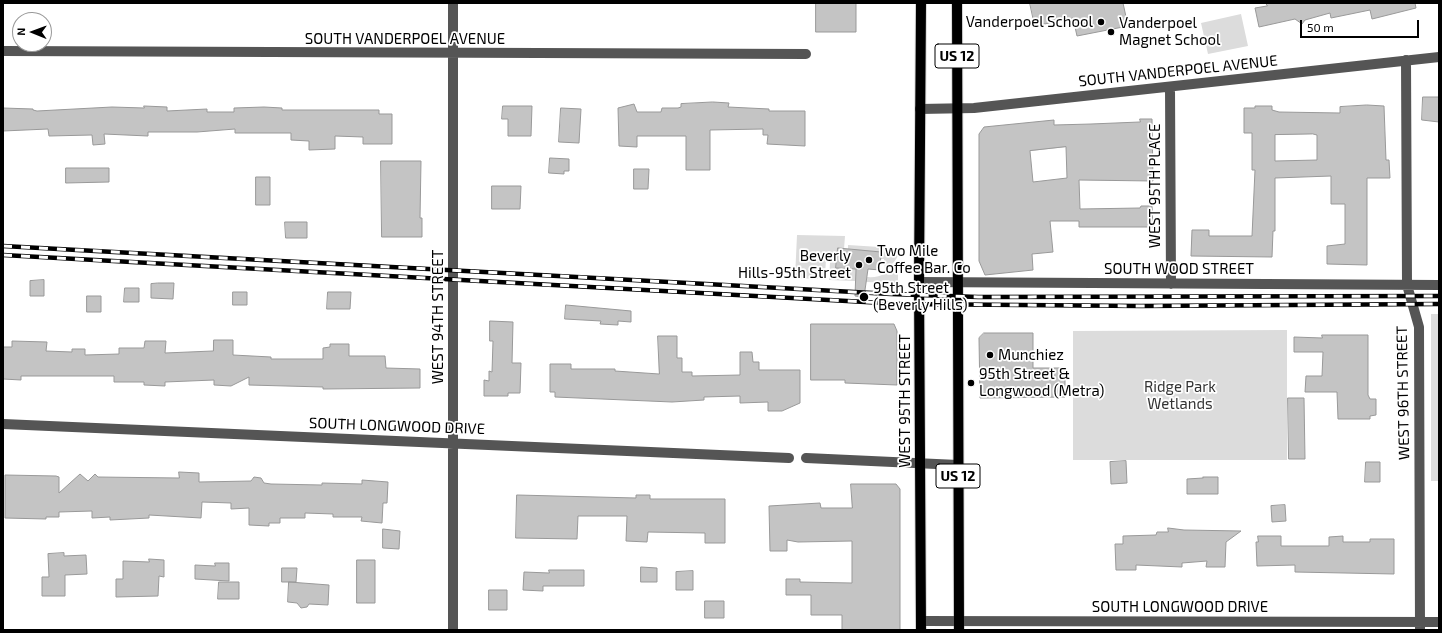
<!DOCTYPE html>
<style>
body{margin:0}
#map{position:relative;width:1442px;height:633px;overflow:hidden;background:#fff;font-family:"Exo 2",sans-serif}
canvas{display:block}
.frame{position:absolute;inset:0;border:4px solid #000;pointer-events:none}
.north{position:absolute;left:12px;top:12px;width:40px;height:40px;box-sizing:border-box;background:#fff;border:1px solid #999;border-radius:50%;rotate:271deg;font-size:11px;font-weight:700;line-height:16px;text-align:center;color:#000}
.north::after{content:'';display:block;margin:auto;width:14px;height:18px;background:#000;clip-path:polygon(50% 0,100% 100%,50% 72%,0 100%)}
.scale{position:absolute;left:1300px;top:20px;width:119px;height:18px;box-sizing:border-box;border:2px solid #000;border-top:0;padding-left:5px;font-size:12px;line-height:14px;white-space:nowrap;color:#000;-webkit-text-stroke:3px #fff;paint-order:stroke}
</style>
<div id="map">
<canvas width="1442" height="633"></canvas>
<div class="frame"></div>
<div class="north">N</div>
<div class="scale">50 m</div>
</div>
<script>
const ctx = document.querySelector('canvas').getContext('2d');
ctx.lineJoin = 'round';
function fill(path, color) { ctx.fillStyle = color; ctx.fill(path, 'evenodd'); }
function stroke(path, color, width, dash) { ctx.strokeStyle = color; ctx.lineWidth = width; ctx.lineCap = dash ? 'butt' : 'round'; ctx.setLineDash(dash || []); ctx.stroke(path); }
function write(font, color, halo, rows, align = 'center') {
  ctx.font = font + ' "Exo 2",sans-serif'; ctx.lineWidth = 3.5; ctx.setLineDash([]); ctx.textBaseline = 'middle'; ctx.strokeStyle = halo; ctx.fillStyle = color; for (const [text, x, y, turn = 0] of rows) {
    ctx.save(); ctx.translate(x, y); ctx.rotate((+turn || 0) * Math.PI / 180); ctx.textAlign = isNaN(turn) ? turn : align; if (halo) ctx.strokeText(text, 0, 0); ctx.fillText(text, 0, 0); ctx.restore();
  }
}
const green = new Path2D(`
 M1241,14L1248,46L1208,54L1201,23Z
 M797,235L845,236L844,249H838L837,259H826L825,276H818V279L795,278Z
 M848,245L895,248L894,252L899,253C897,260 891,266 885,269L884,259H881V252L855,251V249H848Z
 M830,262L837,263V268H856L855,281L829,280Z
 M898,263V283L866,282L867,277C881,278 888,273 898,263Z
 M1431,314H1439V481H1431Z
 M1287,330V460H1073V331Z`);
const building = new Path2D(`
 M816,3H856V32H816Z
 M1030,3H1123L1128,26L1077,36L1073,18L1035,26Z
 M1266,3H1415L1416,8L1372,19L1370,10L1331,18L1330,13L1305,20L1302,24L1295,19L1259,27L1255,8L1267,6Z
 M1423,97H1439V122L1422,120Z
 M713,102L729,103L728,107L769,109V111H805V146L767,144L768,135H763V129L710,130V170H686V136H637V147L619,146L618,108L634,104L637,112H661L662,108H678L681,107V104Z
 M1367,105L1384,106L1386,160H1389L1390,178H1367V265L1327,264V246L1345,244V204H1331V176L1275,178V231H1273L1272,257L1191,256L1192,230H1209V236H1252L1255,170H1252V133H1244V108H1255V106H1272V110L1279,112L1340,113V107ZM1313,134L1317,135V160L1275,161V135Z
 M144,106L167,107V111L207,109V112H234V108L264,107L282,108V110H379V114H392V144H363V137L335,136V149L309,150V141L291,140V133H235V129L197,132H148V136L104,134L105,144L93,145L92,135L49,136L48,129L3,131V108L33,109V110L37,111L112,107L144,108Z
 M503,106H532L531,136H508V119H502Z
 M561,108L581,109L579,143L559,142Z
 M1140,119H1152L1153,181L1079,180L1080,209L1140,208L1141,206H1152L1153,227H1079V221H1050L1053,252L1032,254L1033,270L985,275L979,261V134L984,127L1054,120V125L1091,124L1140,122ZM1066,147L1067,178L1033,182L1030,151Z
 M550,158L569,159V171H564V174L549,173Z
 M381,161H421L420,218H422V237H382Z
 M66,168H109V182L66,183Z
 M634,169H649L648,189H634Z
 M256,177H270V205H256Z
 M492,186H521L520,209H492Z
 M285,222H307V238H286Z
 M838,248L881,252L880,270L868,269L864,297L855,296L856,269L836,268Z
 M44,280V296H30V281Z
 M158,283H174L173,299L151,298V284Z
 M125,288H139V302H124Z
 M233,292H247V305H233Z
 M328,292H351L350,309H327Z
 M87,296H101V312H87Z
 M566,305L631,311V322L618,321V325L600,324L601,321L565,319Z
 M490,321L513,322L512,363H521L520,393H508V396H484V380L489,381V371L492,372L493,341H490Z
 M811,324H894L897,331V385L845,383V380H811Z
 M984,333H1033V368H1065V397L980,398L979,338Z
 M1322,335H1368V395L1370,399H1376V415L1370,416V419H1338L1337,392H1305L1306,376H1322L1323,352H1294V337L1322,338Z
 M658,336H677V358H682V372H692V376L740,375V352H752L753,362H759V370H800V403L782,411H768V402L740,403V396L704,397V400L672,402L555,397V392H550V364H571V369H615V371L659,374Z
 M214,340H233V355L271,357V359H323V348L330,347V344H349V356H385L386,368L420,369V388L323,389V387L249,385V377L231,386L214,385V380L165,382V386L144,385V382H114V376H21V380L3,379V347H12V341L47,342L46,351L72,352V349H85V355L119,354V348H144L145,341H166L165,353L213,351Z
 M1288,398H1304L1305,459H1289Z
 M1126,461L1127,483L1111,484L1110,462Z
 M1366,462H1380V482H1365Z
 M179,472L199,473V482L251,481L254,477L261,478L264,483L271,484L322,485V483L362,484V480L388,482L387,503H383L382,523L361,521L362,517H333V514L305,513V518H280V523H269V526L249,525V508L231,509V503L202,502L201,518L149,515V518L110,520V517L92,518V511L59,512V517H46V519L5,518V475L56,476L59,477V493L80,474L88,481L95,474L98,477L179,478Z
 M1203,477H1218V494H1187V479L1203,478Z
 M851,484H896L900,489V630H842V615H811V595H786V579H800V582L852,583V541L798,542L787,540V551H770L769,506L820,503L821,508H852Z
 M517,495L636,498V495H650V499H725V543H705V533L648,532L647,542L626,541L627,516H578L577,539L516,538Z
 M1285,505L1286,521L1272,522L1271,506Z
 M1168,528L1184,530L1241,531L1226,542L1225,567H1206L1207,561L1182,563V567L1136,565V570H1116L1115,544H1123V536L1156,535L1157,532H1168Z
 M383,529L400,531L399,549L383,548Z
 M1258,536H1281V546H1329V537L1343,536V542H1370V539H1394V574L1295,572V565L1257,566L1256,542H1258Z
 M64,553V556L86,555L87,574L65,575V596H42V577H49L48,554Z
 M149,559L164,560V577L159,576L158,596L116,597V579H123V561L149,562Z
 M357,560H375V603H357Z
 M215,563H229V581L195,579V565L215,566Z
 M641,567L657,568V582H641Z
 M282,568H297L296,582H282Z
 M549,570H584V586H543V591L523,590L524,572L549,573Z
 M693,571V590H676V572Z
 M219,582H239V599H218Z
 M289,582L329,585L328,605L309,604L307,607L301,608L297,603L288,602Z
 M489,590H507V610H489Z
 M705,601H724V618H705Z`);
const minor = new Path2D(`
 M453,3V630
 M3,51L806,54
 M1406,60L1407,285L1419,327L1420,630
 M1170,87L1171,284
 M920,109L974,108L1439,57
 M919,282L1439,285
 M3,424L789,458
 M806,458L958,465
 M921,621L1439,622`);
const major = new Path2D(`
 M921,3L919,282L921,630
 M957,3L959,630`);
const rail = new Path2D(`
 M3,246L891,294L978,297L1439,296
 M3,255L902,304L1141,306L1439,304`);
const markers = [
 [1101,22,4,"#000"],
 [1111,32,4,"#000"],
 [869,260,4,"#000"],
 [859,265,4,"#000"],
 [864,297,5,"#000"],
 [990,355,4,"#000"],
 [971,383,4,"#000"]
];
const shields = [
 [957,56,44],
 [958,476,44]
];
const shieldNames = [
 ["US 12",957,56],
 ["US 12",958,476]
];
const poiNames = [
 ["Vanderpoel School",1093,22,"right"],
 ["Vanderpoel",1119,23],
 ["Magnet School",1119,40],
 ["Two Mile",877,251],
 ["Coffee Bar. Co",877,268],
 ["Beverly",851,256,"right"],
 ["Hills-95th Street",851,273,"right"],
 ["95th Street",873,288],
 ["(Beverly Hills)",873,305],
 ["Munchiez",998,355],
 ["95th Street &",979,374],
 ["Longwood (Metra)",979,391]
];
const streetNames = [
 ["SOUTH VANDERPOEL AVENUE",405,39],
 ["SOUTH VANDERPOEL AVENUE",1178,71,-6],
 ["WEST 95TH PLACE",1155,186,-90],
 ["SOUTH WOOD STREET",1179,269],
 ["WEST 94TH STREET",438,317,-90],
 ["WEST 96TH STREET",1403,393,-91],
 ["WEST 95TH STREET",905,401,-90],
 ["SOUTH LONGWOOD DRIVE",397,426,2],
 ["SOUTH LONGWOOD DRIVE",1180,607]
];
const parkNames = [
 ["Ridge Park",1180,387],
 ["Wetlands",1180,404]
];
fill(green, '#dcdcdc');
fill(building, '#c4c4c4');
stroke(building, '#999', 1);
stroke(major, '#dbdbdb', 12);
stroke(minor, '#555', 10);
stroke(major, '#000', 10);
stroke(rail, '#000', 4.5);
stroke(rail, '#fff', 3, [9]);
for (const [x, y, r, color] of markers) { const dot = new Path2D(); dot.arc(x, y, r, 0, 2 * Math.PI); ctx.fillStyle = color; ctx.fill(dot); stroke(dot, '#fff', 1.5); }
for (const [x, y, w] of shields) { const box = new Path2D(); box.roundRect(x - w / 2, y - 12, w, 24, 3); ctx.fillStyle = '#fff'; ctx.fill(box); stroke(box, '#000', 1); }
write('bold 14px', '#000', null, shieldNames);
write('15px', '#000', '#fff', poiNames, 'left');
write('15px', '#000', '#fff', streetNames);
write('15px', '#333', '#fff', parkNames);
</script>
